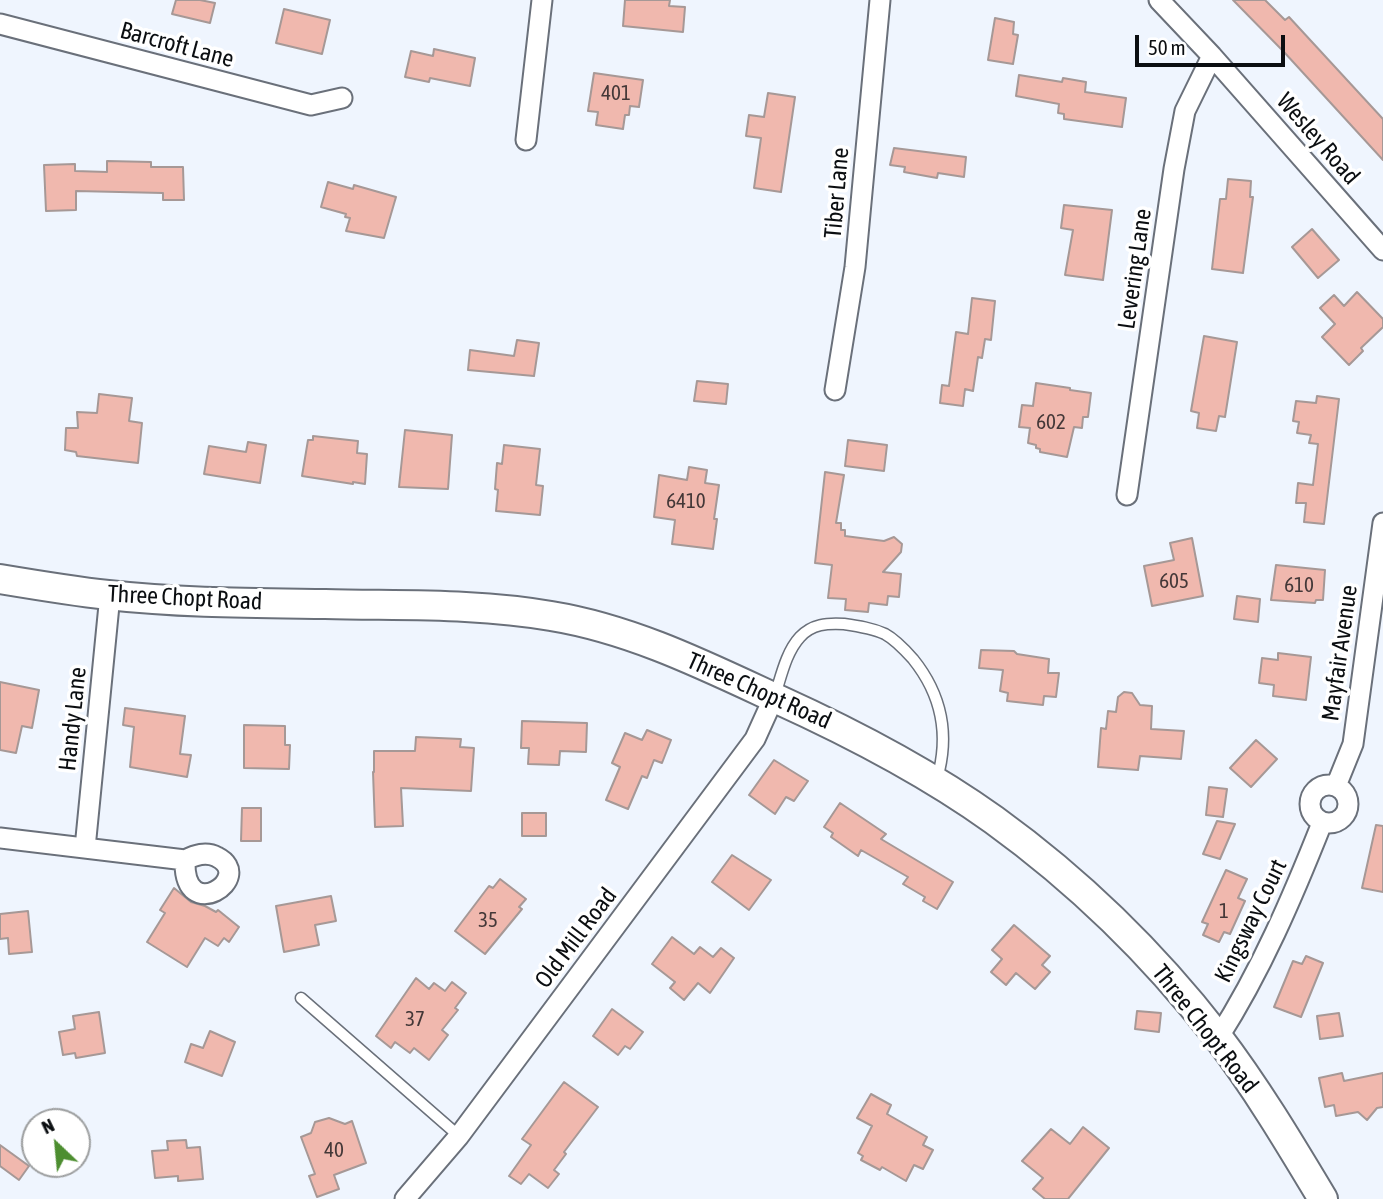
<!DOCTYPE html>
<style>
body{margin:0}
#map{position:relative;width:1383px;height:1199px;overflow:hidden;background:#eff5fe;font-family:"Asap Condensed",sans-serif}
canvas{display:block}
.north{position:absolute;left:21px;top:1108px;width:70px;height:70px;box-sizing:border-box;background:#fff;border:2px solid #9d9fa0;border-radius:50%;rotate:334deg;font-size:19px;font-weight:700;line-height:28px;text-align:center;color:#0b0e11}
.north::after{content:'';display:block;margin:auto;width:24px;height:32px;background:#4d8e30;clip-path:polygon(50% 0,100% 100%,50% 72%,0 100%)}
.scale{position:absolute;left:1135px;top:35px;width:150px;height:32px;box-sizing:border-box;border:4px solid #0b0e11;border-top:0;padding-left:9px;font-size:21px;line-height:24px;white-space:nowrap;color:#0b0e11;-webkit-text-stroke:5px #fff;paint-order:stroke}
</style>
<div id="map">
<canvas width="1383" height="1199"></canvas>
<div class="north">N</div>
<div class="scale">50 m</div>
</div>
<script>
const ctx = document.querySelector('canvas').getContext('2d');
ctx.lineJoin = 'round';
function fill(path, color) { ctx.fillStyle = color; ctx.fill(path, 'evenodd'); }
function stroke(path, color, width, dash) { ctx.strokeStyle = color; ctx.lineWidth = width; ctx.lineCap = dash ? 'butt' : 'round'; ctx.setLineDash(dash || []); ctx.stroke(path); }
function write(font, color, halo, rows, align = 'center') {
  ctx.font = font + ' "Asap Condensed",sans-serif'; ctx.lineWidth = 7; ctx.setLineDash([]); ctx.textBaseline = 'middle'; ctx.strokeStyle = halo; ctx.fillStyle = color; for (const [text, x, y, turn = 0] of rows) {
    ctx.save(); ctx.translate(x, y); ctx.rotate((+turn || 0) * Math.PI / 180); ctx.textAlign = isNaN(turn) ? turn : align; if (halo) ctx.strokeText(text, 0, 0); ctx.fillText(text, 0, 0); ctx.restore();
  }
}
const building = new Path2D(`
 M176,0H200L215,3L210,23L172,14Z
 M625,0H670L669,6L685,7L683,32L623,26Z
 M1233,0H1265L1285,20L1289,17L1383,119V160L1284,52Z
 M284,9L330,20L322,54L276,43Z
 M995,18L1014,22L1013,34L1018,35L1013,64L988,60Z
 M434,49L475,58L470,86L430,78L429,82L405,77L411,51L433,56Z
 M594,73L643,80L639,107L630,106L629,115H625L623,129L596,125L598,112L588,111Z
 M1019,75L1062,82L1063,78L1086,82L1085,92L1126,98L1122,127L1064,119V114L1058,113L1059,104L1016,96Z
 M768,93L795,97L781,192L754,188L761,138L746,136L749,115L764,117Z
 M894,148L966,157L964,177L938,173L937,178L904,172L905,167L890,165Z
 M107,161L151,162V167H183L184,200H163V193L76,191V210L46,211L44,165L75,164V171L107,172Z
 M1228,179L1251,181L1250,197H1253L1243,273L1212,269L1220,199H1226Z
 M328,182L353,189L354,185L396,197L384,238L346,231L350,218L345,217L346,214L321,207Z
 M1064,205L1112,210L1103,280L1065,275L1073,230L1061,228Z
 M1312,229L1339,260L1318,278L1292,247Z
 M1357,292L1383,319V327L1361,348L1363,351L1349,365L1322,337L1335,324L1320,308L1334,295L1344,306Z
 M972,298L995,301L991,340L985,339L982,358L978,357L973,391L965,389L963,406L940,403L942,385L949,386L956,332L968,334Z
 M1204,336L1237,342L1225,417L1219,416L1216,431L1197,428L1199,413L1191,411Z
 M517,340L539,343L534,376L468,370L470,350L514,356Z
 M697,381L728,384L726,404L694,401Z
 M1036,383L1070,388V390L1091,393L1088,417H1083L1082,428L1074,427L1067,457L1040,452V449L1036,448V445L1028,443L1030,428L1019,427L1022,405L1033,406Z
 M99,394L132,398L129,421L142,423L138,463L77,456L76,452L65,450L66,428H78L77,412L97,413Z
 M1317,396L1339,399L1324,524L1304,522L1306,503H1296L1298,483L1313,485L1318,444L1309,443L1311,435L1297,433L1299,422L1293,421L1296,401L1316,403Z
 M405,430L452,435L448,489L399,487Z
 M313,436L358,441L357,453L367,454L365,484L353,482V484L302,476L308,440H313Z
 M848,440L887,445L884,471L845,466Z
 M248,442L266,445L260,483L204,474L209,446L246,452Z
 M504,445L540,449L536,485L543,486L540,515L496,511L498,490L495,489L497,463L502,464Z
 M689,467L707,470L705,483L719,485L714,519H717L713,549L672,544L675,520L654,517L659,475L687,480Z
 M825,472L844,475L836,523H841V530H845V536L884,541L894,537L902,544L901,552L883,572L901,574L899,597L888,596L887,605L869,603L868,612L845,610L846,599L828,598L832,565L815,563Z
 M1192,538L1203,596L1152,606L1144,566L1174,560L1170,543Z
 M1276,565L1325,570L1323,600H1316L1315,603L1271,600Z
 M1237,596L1260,599L1258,622L1234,619Z
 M981,650L1014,651L1017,654L1049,659L1048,673H1059L1056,697L1044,696L1043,705L1007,701L1008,693L1000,691L1003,670L979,668Z
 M1278,653L1311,657L1306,700L1273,696L1274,685L1259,683L1262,658L1278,660Z
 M0,682L39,690L32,728L22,726L16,753L0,750Z
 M1124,692L1132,693L1140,705L1152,706L1151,729L1184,731L1181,759L1140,756L1138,770L1098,767L1101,728L1106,729L1108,711L1116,712L1118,697Z
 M125,708L185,716L180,754L191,755L187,777L130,767L134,727L123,725Z
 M522,721L587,723L586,752L560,751L559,765L528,764L529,748H521Z
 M244,725L285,726V745H290L289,769L244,768Z
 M647,730L671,740L662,763L654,760L647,778L642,776L628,809L606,800L620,767L612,763L625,733L642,740Z
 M416,737L461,739L460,747L474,748L471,791L401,788L403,826L375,827L373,772H374V751H415Z
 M1256,740L1277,759L1251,787L1230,768Z
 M774,760L808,781L794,801L786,797L775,814L749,795Z
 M1209,787L1227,789L1223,817L1206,815Z
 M840,803L886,834L881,839L953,882L937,909L923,901L925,897L903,884L908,877L861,850L858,856L831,837L833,833L824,827Z
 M242,808H261V841H241Z
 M522,813H546V836H522Z
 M1217,821L1235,824L1220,859L1203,854Z
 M1376,825L1383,826V892L1362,888Z
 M732,855L771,880L749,910L712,882Z
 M1226,870L1247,879L1238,898L1245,901L1230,934L1224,932L1219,942L1203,935L1208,924L1202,922Z
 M500,879L526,899L519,907L522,909L485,954L455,931L489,886L493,888Z
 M174,888L191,902L205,906L216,912L218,910L239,927L229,942L224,938L218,946L205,938L187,967L147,942L165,913L160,910Z
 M331,896L336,921L315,925L319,945L284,952L276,906Z
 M28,911L32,952L9,954L8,938L0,939V914Z
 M1014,925L1050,956L1042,965L1050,972L1035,989L1016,973L1006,985L991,972L1002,959L992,950Z
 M672,937L694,954L700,947L713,957L721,948L734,958L710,993L698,983L684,1000L670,988L675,982L652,964Z
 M1306,956L1323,963L1301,1017L1274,1007L1293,961L1302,964Z
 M416,978L429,989L434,983L445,991L452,982L466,993L455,1008L458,1010L442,1030L448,1035L429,1060L414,1048L410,1053L395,1042L391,1048L376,1036Z
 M612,1009L643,1032L630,1049L625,1046L618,1055L593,1036Z
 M1137,1011L1161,1013L1159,1032L1135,1029Z
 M99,1012L105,1053L76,1058L75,1053L63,1055L59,1032L75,1029L73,1016Z
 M1339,1013L1343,1036L1320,1039L1317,1016Z
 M210,1031L235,1042L222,1076L185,1062L191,1044L203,1048Z
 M1342,1073L1344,1081L1383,1073V1107L1377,1108L1367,1120L1358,1112L1336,1116L1334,1105L1325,1107L1319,1078Z
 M564,1082L598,1107L564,1152L566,1154L554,1170L559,1174L548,1188L529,1174L521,1184L509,1176L531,1145L522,1139Z
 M871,1094L891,1105L887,1114L927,1137L923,1145L933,1150L923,1169L914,1165L906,1181L882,1167L880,1170L861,1160L863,1156L858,1153L872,1126L857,1118Z
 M329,1118L345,1124L352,1121L366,1163L334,1175L339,1189L317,1197L309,1176L315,1174L301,1137L311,1133L315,1122Z
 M1083,1127L1109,1148L1068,1199H1045L1033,1189L1043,1178L1022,1161L1051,1129L1070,1144Z
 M186,1140L187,1148L200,1147L203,1179L178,1181V1176L155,1178L152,1151L168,1150L167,1141Z
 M0,1145L29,1166L19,1180L0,1166Z`);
const lane = new Path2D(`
 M775,695C781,677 786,652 800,637C812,624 827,623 844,624C858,626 872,628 885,634C896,640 905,650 913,659C942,695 950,734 937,779
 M301,998L459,1136`);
const street = new Path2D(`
 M1159,0L1212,56L1383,250
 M0,24L311,105L342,98
 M526,140L542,0
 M835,390L855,267L880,0
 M1127,495L1174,169L1185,111L1212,56
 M1310 804a19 19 0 1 1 38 0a19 19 0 1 1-38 0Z
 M1336,786L1353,744L1383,523
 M0,838L185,860C183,927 257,877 217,857C206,851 195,855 185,860
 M85,848L110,595
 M1218,1038C1261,971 1293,896 1322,823
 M405,1199L459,1136L755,739L774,697`);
const secondary = new Path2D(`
 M0,579C36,585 72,591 108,595C180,603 253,603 325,604C400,606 477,603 551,616C631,629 704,665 777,699C852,733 927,772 994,820C1077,880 1154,955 1217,1036C1256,1087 1290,1144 1323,1199`);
const numberNames = [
 ["401",616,93],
 ["602",1051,422],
 ["6410",686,501],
 ["605",1174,581],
 ["610",1299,585],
 ["1",1224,911],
 ["35",488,920],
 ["37",415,1019],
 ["40",334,1150]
];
const streetNames = [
 ["Barcroft Lane",177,45,15],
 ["Wesley Road",1318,139,49],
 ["Tiber Lane",837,193,-85],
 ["Levering Lane",1135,269,-82],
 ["Three Chopt Road",185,598,3],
 ["Mayfair Avenue",1340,653,-82],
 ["Three Chopt Road",759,691,24],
 ["Handy Lane",73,719,-84],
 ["Kingsway Court",1251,921,-64],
 ["Old Mill Road",576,938,-53],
 ["Three Chopt Road",1205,1029,52]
];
fill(building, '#f0b8ae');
stroke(building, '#a69896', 2);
stroke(lane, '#6a707a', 13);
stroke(street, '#6a707a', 23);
stroke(secondary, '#6a707a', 32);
stroke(lane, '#fff', 10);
stroke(street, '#fff', 19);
stroke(secondary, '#fff', 28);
write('21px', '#443838', null, numberNames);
write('24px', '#0b0e11', '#fff', streetNames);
</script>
